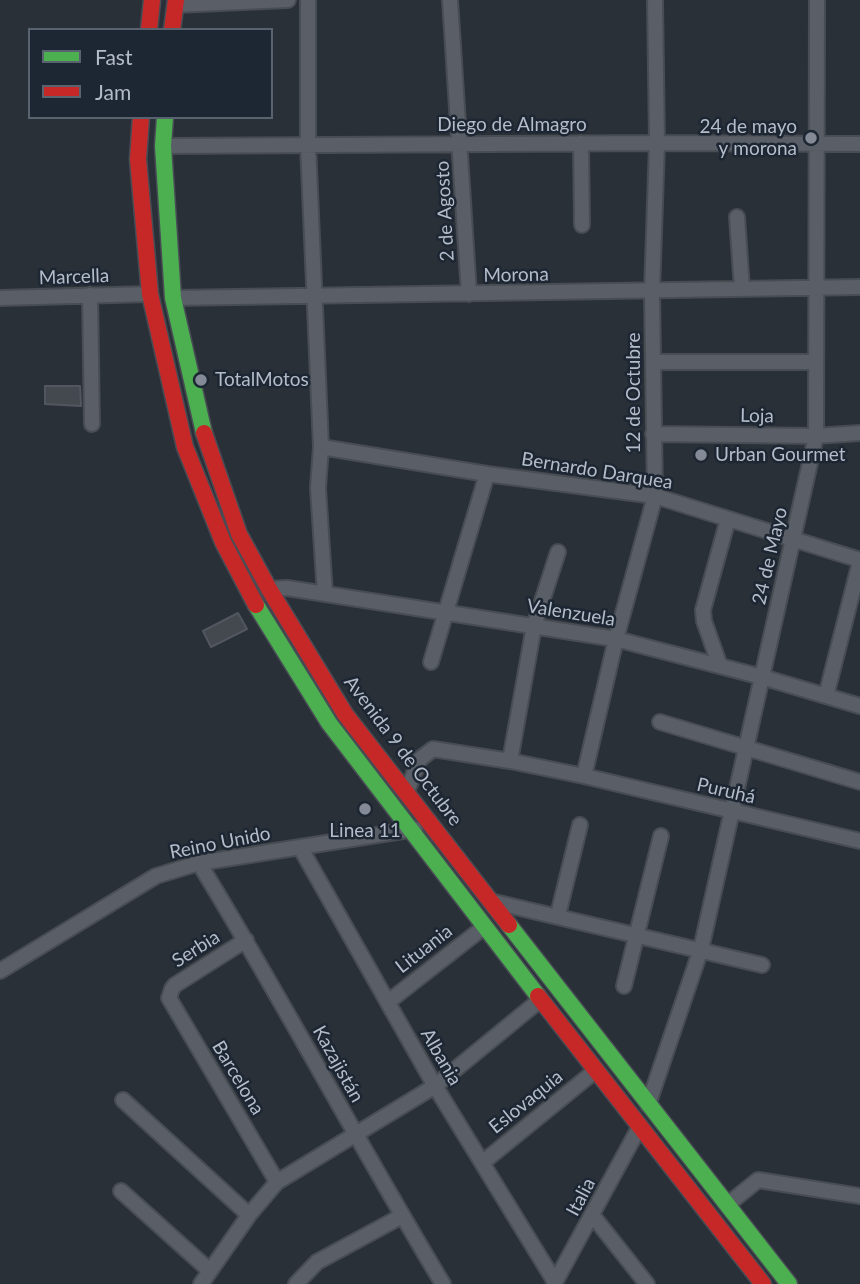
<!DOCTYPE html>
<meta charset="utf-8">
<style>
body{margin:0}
#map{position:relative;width:860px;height:1284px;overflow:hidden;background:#2a3038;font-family:Lato,sans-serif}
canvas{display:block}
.legend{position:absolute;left:28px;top:28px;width:245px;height:91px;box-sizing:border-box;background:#1d2633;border:2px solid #59626f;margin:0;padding:9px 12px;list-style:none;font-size:21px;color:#b4bcc9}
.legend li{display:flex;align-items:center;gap:14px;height:35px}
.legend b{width:35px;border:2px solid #59626f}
</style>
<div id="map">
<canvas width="860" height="1284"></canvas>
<ul class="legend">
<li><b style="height:9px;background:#4caf50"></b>Fast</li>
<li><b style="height:9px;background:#c62828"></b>Jam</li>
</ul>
</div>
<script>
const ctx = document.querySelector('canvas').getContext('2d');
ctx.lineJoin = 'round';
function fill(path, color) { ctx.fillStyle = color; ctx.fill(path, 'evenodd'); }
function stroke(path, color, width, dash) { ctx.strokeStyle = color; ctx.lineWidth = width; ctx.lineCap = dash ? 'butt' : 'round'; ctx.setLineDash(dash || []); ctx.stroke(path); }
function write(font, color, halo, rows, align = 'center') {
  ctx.font = font + ' Lato,sans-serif'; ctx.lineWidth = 5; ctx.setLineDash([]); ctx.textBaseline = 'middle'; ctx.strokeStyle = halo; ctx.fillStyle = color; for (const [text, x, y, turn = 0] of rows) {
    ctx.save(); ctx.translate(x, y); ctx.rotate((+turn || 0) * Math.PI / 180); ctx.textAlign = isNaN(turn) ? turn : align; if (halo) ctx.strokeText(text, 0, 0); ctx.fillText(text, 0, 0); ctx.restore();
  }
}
const building = new Path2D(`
 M45,386H80L81,406L45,404Z
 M238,613L247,629L211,647L203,631Z`);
const street = new Path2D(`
 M308,0V145L321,447L318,488L325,594
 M450,0L469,294
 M175,5L288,0
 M581,143L582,225
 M163,146L657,143L860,144
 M737,217L742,289
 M90,295L92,424
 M0,298L150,294
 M173,298L860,287
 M654,362H816
 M653,434L816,436L860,433
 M321,447L487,474L655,496L860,560
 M269,589L287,588L616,639L762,677L860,706
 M431,662L487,474
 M720,666L704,621L703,610L728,519
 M826,696L860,562
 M660,722L860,782
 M510,761L534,626L558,552
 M584,776L616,639L655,496L652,292L657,143L655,0
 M407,791L420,759L433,749L510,761L584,776L860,841
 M300,847L435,1086L555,1282
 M199,863C284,1002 359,1145 443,1284
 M490,901L762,965
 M558,915L580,825
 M246,940L175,985L172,989L169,998L277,1182
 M0,971L156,876L199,863L415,829
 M624,986L661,836
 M388,1002L484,927
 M123,1100L249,1215
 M648,1105L701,949L816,436L817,0
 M482,1163L595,1071
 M121,1191L210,1271
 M727,1205L758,1180L860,1196
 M593,1216L647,1284
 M201,1284L249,1215L277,1182L435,1086L540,1000
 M296,1284L317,1262L402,1216
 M554,1284L639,1128`);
const fast = new Path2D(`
 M165,117L163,146L173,298L204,433
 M256,605L329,723L538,996
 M509,925L789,1284`);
const jam = new Path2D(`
 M149,30L152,0
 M172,30L176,0
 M141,117L138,159L150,294L185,447L223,542L256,605
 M204,433L239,534L269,589L345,714L509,925
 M538,996L763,1284`);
const markers = [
 [811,138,7,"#848b96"],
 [201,380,7,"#848b96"],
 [701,455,7,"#848b96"],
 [365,809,7,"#848b96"]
];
const streetNames = [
 ["Diego de Almagro",512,125],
 ["2 de Agosto",445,211,-93],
 ["Morona",516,275,-1],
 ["Marcella",74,277,-2],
 ["12 de Octubre",634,393,-90],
 ["Loja",757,416,1],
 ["Bernardo Darquea",597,471,9],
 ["24 de Mayo",770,556,-77],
 ["Valenzuela",571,613,9],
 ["Avenida 9 de Octubre",403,751,53],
 ["Puruhá",726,791,13],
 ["Reino Unido",220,843,-11],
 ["Serbia",196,949,-32],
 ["Lituania",424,949,-38],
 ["Albania",441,1057,60],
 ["Kazajistán",338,1064,61],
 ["Barcelona",238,1078,59],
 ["Eslovaquia",526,1102,-39],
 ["Italia",581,1197,-62]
];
const poiNames = [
 ["24 de mayo",797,127,"right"],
 ["y morona",797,149,"right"],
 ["TotalMotos",215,380],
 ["Urban Gourmet",715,455],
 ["Linea 11",365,831,"center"]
];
fill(building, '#444950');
stroke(building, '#52575f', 2);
stroke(street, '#484c53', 18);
stroke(fast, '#484c55', 19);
stroke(jam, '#484c55', 19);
stroke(street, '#5a5e66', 14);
stroke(fast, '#4caf50', 16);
stroke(jam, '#c62828', 16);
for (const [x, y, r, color] of markers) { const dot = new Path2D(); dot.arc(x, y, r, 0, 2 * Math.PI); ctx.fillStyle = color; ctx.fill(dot); stroke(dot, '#1d2633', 2.5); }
write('19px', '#b4bcc9', '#1d2633', streetNames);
write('19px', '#b4bcc9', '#1d2633', poiNames, 'left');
</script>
